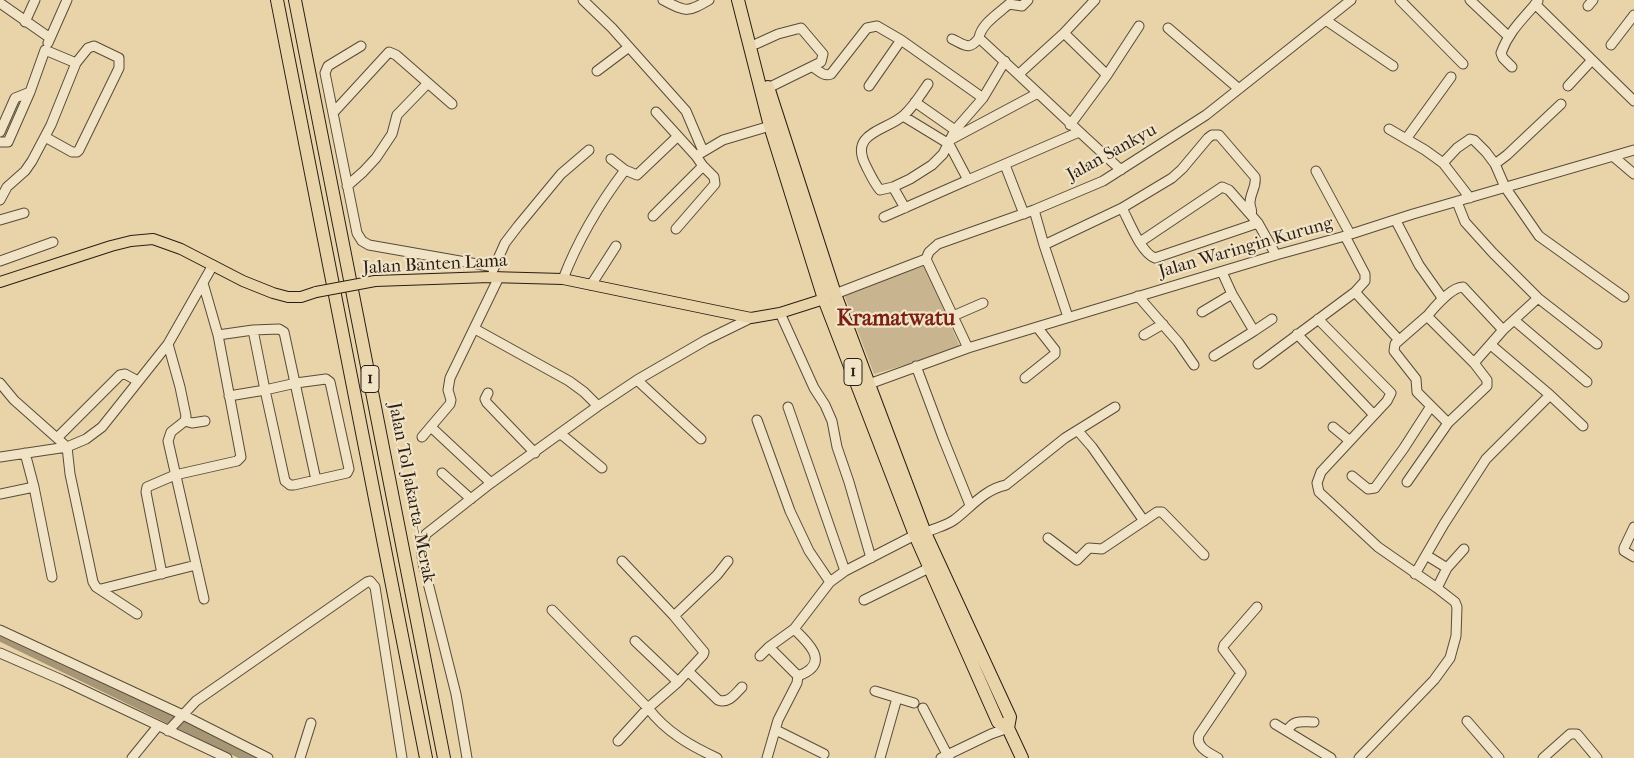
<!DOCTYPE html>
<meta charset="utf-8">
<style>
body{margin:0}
canvas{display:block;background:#e8d4a8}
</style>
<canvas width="1634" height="758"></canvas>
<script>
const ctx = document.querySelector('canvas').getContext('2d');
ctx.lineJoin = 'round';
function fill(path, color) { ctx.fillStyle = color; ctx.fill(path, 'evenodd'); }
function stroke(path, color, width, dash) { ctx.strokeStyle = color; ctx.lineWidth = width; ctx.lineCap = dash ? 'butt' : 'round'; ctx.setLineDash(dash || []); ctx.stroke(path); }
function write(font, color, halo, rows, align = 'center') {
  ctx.font = font + ' "IM FELL French Canon",serif'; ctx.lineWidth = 4.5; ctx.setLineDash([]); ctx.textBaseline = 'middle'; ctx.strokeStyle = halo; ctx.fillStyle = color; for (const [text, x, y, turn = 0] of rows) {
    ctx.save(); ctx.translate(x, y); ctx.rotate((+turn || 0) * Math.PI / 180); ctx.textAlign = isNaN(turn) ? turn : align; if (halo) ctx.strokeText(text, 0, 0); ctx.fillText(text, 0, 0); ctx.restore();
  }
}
const green = new Path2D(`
 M925,266L961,349L874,374L843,292Z`);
const river = new Path2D(`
 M0,635L252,758`);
const minor = new Path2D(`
 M583,0L612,28L686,111L703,151
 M663,0C687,12 686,13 709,0
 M1028,0L1022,6L1009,4C999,13 981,24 979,38C1027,82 1073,127 1121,170
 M1400,0L1463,64
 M1470,0L1508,36
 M0,3L50,38
 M1535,4L1634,101
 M1588,6L1593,0
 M1327,21L1393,66
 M25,22L35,0
 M1168,28L1239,89
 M1064,33L1107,75
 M952,39C965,45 969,51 979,38
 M48,43L67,0
 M756,44L778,34L801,28L823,54L821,62L768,88
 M1611,45L1634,15
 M361,46L328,66L325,73L357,233L362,241L369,245L494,267
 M813,67C819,71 824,77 831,74L867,28L877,26L901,40L983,98
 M1512,67L1503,58L1501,53C1509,31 1523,19 1538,1
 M597,71L629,47
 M1019,74L1064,33L1095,0
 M928,84C921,94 914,106 904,115C887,131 848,132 866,166C870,174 874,183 880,190L893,187L910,179L932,165L943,154L955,130L983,98L1005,61
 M869,86L901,40
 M1568,86L1592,60
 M915,102L955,130
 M656,112L696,156
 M333,113L389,52L396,55L452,104
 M903,116L949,144L968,180L1079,132
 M1070,125L1107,75L1139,26
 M1389,129L1425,150L1443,163L1470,198
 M0,132L15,98L30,92
 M1406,139L1451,77
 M950,140L1038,93
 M0,142H8L30,92L45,50L76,63
 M1614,157L1634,174
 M611,159L625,170L637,175L678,136
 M1443,163L1457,148L1470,139L1474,140L1486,152L1495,164L1505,187L1539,236L1624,297
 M1495,164L1507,155L1561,104
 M1005,165L1024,214
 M1316,171L1350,234
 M347,186L363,172L376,158L392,134L397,115L428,83
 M893,187L905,208
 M0,200L7,187L25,171L32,161L51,125L76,63L88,48L94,46L119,58V68L79,150L77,152H72L45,137
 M1122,208C1129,221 1141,253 1155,258L1258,223
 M1034,210L1044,245
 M653,216L703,166L696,156L723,140L770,126
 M884,217L968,180
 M0,220L24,213
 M1396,221L1419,265L1443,299
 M676,229L715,184L714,177L703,166
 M1140,242L1222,187L1229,190L1258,223L1276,255
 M926,259L968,348
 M0,261L53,242
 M493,270L505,243L518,226L561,174L589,150
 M563,279C578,240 600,203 625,170
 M591,285L616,246
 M1355,292L1399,340
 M835,294L926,259L929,252L938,244L1034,210L1103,181L1206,115L1351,0
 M1138,296L1178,342L1194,365
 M1538,298L1597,344
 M1202,312L1232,294
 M780,313L814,388L825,405L832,421L837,447L849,482L871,558
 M953,316L983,303
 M1427,316C1435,307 1451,287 1463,287L1503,330
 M1068,317L1044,245L1122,208L1172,178L1182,169L1208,138L1212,135H1219L1255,177C1257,186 1250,193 1250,203C1250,208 1253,210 1251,215
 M1318,319L1391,393L1387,401L1321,472L1317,483L1319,492L1378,547L1437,588L1455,602L1457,607L1456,636L1450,658L1434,680L1359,758
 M1514,320L1587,382
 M475,329L569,381L584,392L598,406
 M253,330L279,329L284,332L316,480
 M1254,331L1272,319
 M1297,334L1374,415
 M218,335L253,330L265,390L285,481L290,485H294L347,473L349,469L330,382L326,379L296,383L265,390L229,396
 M1144,335L1163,324
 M168,344L180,387L186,416L185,421L171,432L168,441L204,599
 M1491,345L1550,395L1583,426
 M1214,356L1254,331L1232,294L1222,272
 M1258,364L1355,292L1365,281V274L1345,236
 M916,366L943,438L970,505
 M1025,378L1055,354V350L1037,327
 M637,380L701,439
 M0,383L14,400L67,447
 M869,384L968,348L1037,327L1276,255L1345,236L1413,214L1634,150
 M488,393L485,399L487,403L535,453
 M1431,406L1417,392L1416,379L1394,351L1395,344L1427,316L1474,363
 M788,407L845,571
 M757,420L790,511L809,551L830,582
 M185,421L192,423L205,421
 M431,427L491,483
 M1333,427L1350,441
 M1078,431L1092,447L1144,521
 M561,434L602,468
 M422,437L450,404L451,400L448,390L450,378L499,277
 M57,438L120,375L125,374L138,381
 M0,457L67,447
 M442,473L471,499
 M1352,476L1368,489L1375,488L1404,448L1431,406L1448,423L1487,386V380L1474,363L1503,330L1538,298L1493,253L1465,222L1457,202
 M1407,482L1448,423
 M34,487L52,577
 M0,494L34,487L25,453
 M1634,527L1624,548V551L1634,557
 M925,533C934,528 946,526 954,520C970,508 985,489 1006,485L1065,438L1115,407
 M1048,538L1077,560L1089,548L1102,549L1157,512H1162L1204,555
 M1426,555L1447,568
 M622,561L674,616L704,652L703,655L678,682L648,708C666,732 691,746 717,758
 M162,574L146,492L147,487L175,475L237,461L241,457L218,335L203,283
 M1415,574L1444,524L1486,459L1550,395
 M1437,588L1447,568L1464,549
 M101,589L196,565
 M864,600L929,568
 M552,610L648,708L618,741
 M137,614L96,587L93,582L70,474L67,447L86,439L102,427L168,344L213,265
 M674,616L717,575L728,561
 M794,629C811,645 830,664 798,676
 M0,630L183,715L268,758
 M635,641L678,682
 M0,653L62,680L227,758
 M760,656L769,647
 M688,671L718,700C729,704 735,694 742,687
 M875,691L914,703
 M923,708L949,758
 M1467,721L1499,758
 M1275,724L1331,758
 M776,730L824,754
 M168,731L196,701L367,582L370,581L375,587L402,758
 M1287,731C1294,719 1302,722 1314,722
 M132,758L158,726
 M300,758L311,723
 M467,758L456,694L423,563L421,548L426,534L491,483L598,406L637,380L706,340L751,318
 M767,758L778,720L797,683L798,676L769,647L794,629L830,582L845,571L915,535
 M880,758L897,698
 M941,758L991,734L1008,728
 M1218,758C1209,753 1195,747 1199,735L1241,673L1223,649L1224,645L1257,607
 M1543,758L1570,734H1577L1597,758`);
const major = new Path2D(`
 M375,281L490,277L563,279L751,318L780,313L824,299
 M0,282L111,246L131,241L153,239L181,249L243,281L273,293L288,297H301L316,292`);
const highway = new Path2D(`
 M277,0L426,758
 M295,0L444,758
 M738,0L770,126L824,299L915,535L998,722L1008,728L1022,758
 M768,87L835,294L925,533L1010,717L1008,728`);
const majorBridge = new Path2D(`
 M316,292L375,281`);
const shields = [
 [853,372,18],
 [370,379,18]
];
const shieldNames = [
 ["1",853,372],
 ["1",370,379]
];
const streetNames = [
 ["Jalan Sankyu",1112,153,-29],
 ["Jalan Waringin Kurung",1246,248,-16],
 ["Jalan Banten Lama",435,265,-3],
 ["Jalan Tol Jakarta–Merak",411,493,79]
];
const districtNames = [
 ["Kramatwatu",896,320]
];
fill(green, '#c8b58f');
stroke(river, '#a79676', 12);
stroke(minor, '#594b3a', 11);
stroke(major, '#291d15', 12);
stroke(highway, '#291d15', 14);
stroke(minor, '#f0e3c6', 9);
stroke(major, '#e8d4a8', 10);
stroke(highway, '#e8d4a8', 12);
stroke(majorBridge, '#291d15', 12, []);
stroke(majorBridge, '#e8d4a8', 10);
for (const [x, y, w] of shields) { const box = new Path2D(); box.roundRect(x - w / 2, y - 13.5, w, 27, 4); ctx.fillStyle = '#f0e3c6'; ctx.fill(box); stroke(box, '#291d15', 1); }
write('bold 16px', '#291d15', null, shieldNames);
write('18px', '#291d15', '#f0e3c6', streetNames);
write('bold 22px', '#7a1f14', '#f0e3c6', districtNames);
</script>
